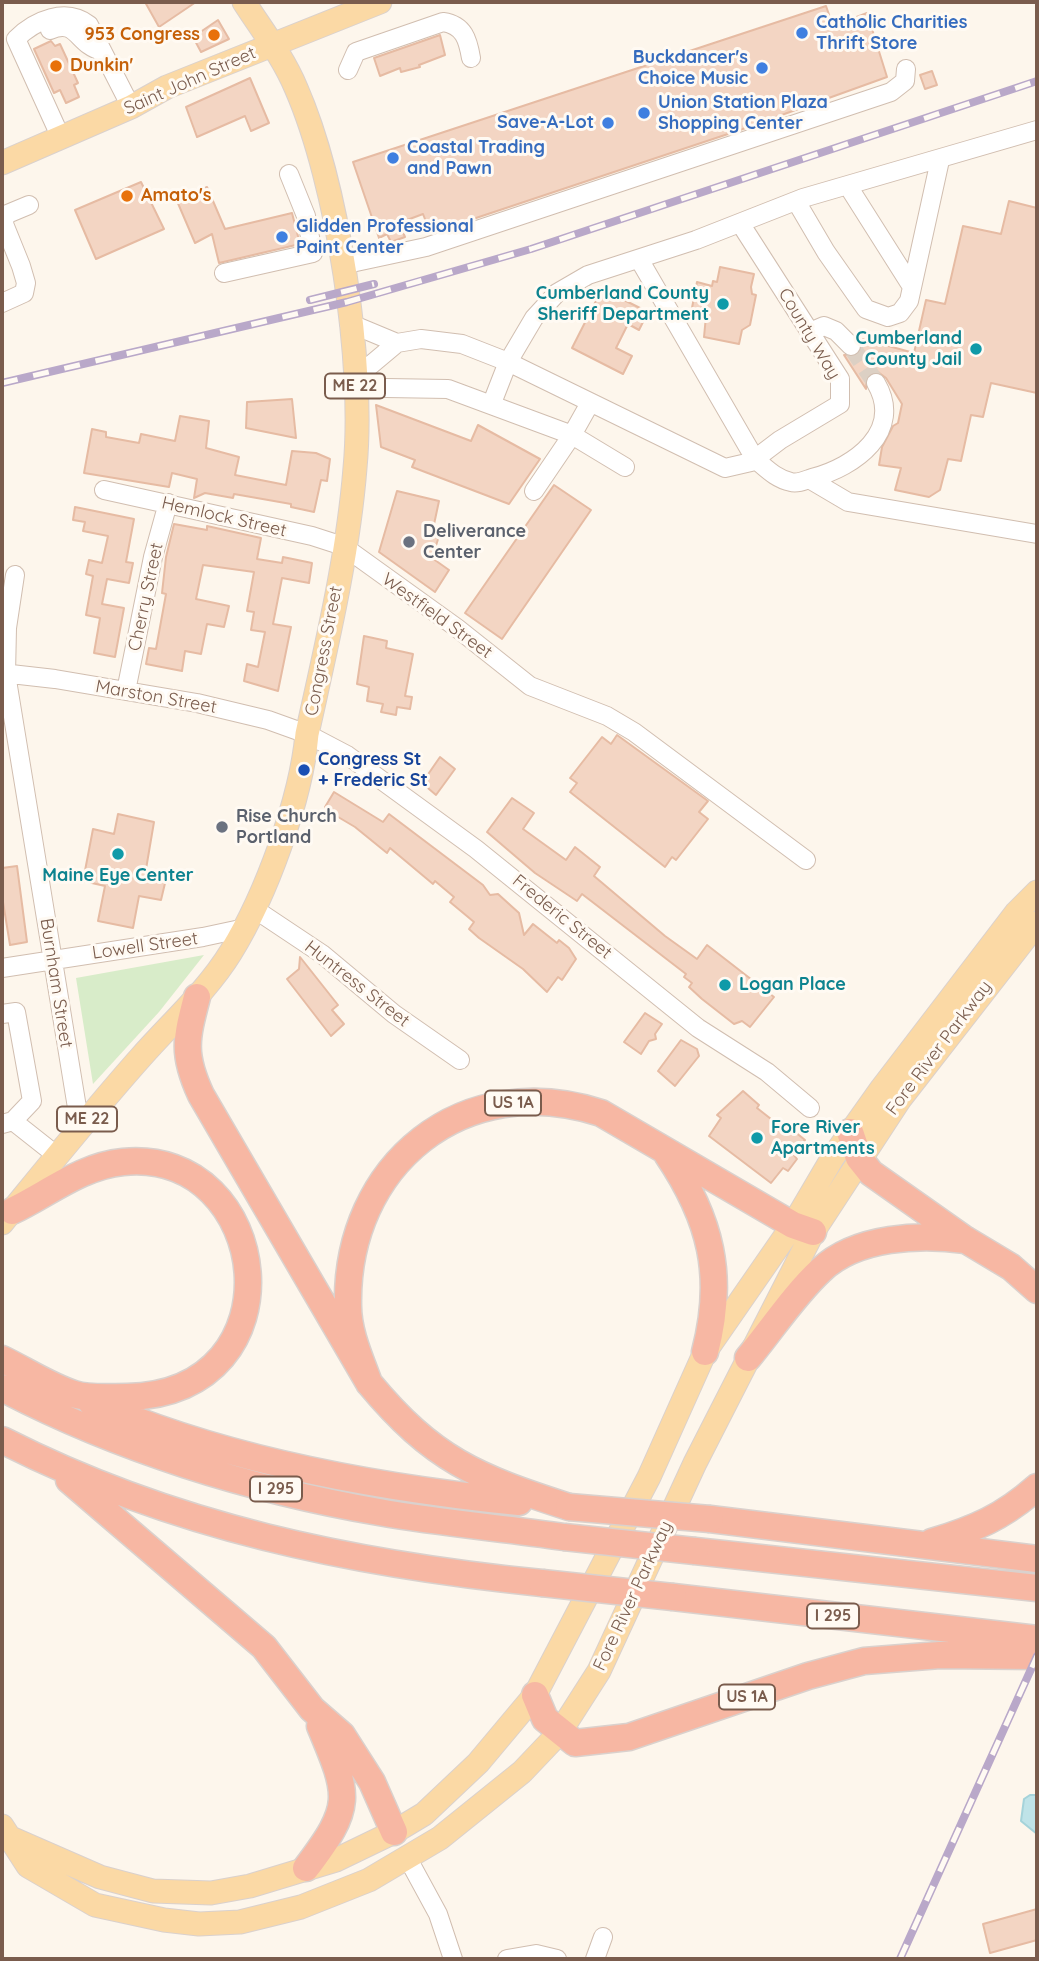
<!DOCTYPE html>
<style>
body{margin:0}
#map{position:relative;width:1039px;height:1961px;overflow:hidden;background:#fdf6ec;font-family:Quicksand,sans-serif}
canvas{display:block}
.frame{position:absolute;inset:0;border:4px solid #7a5c4d;pointer-events:none}
</style>
<div id="map">
<canvas width="1039" height="1961"></canvas>
<div class="frame"></div>
</div>
<script>
const ctx = document.querySelector('canvas').getContext('2d');
ctx.lineJoin = 'round';
function fill(path, color) { ctx.fillStyle = color; ctx.fill(path, 'evenodd'); }
function stroke(path, color, width, dash) { ctx.strokeStyle = color; ctx.lineWidth = width; ctx.lineCap = dash ? 'butt' : 'round'; ctx.setLineDash(dash || []); ctx.stroke(path); }
function write(font, color, halo, rows, align = 'center') {
  ctx.font = font + ' Quicksand,sans-serif'; ctx.lineWidth = 6; ctx.setLineDash([]); ctx.textBaseline = 'middle'; ctx.strokeStyle = halo; ctx.fillStyle = color; for (const [text, x, y, turn = 0] of rows) {
    ctx.save(); ctx.translate(x, y); ctx.rotate((+turn || 0) * Math.PI / 180); ctx.textAlign = isNaN(turn) ? turn : align; if (halo) ctx.strokeText(text, 0, 0); ctx.fillText(text, 0, 0); ctx.restore();
  }
}
const green = new Path2D(`
 M204,955L159,1012L93,1084L76,978Z`);
const water = new Path2D(`
 M1030,1795H1037V1834L1021,1821L1024,1799Z`);
const building = new Path2D(`
 M145,2H196L159,27Z
 M826,6L833,26L867,13L887,77L740,130L458,224L430,232L423,214L399,223L405,237L391,242L387,234L379,238L353,162Z
 M218,20L229,39L201,52L193,37Z
 M440,35L445,55L419,65L420,67L401,72L400,68L380,76L374,58Z
 M51,41L55,46L60,44L78,83L74,85L79,97L66,103L60,90L54,93L34,49Z
 M932,71L937,85L925,89L920,75Z
 M250,78L269,123L251,131L245,116L197,137L186,107Z
 M141,182L164,229L96,259L75,210Z
 M207,187L225,229L292,213L300,244L219,263L212,234L195,243L177,201Z
 M1009,201L1037,208V393L991,383L983,417L971,415L961,461L948,459L940,490L929,497L895,490L901,468L879,465L882,447L893,426L898,423L902,404L886,378L878,372L867,377L866,389L844,355L858,354L863,339L914,353L926,300L945,304L963,226L1001,234Z
 M720,267L754,274L751,287L752,294L756,295L750,325L742,330L739,344L704,337L706,316L691,313L697,282L712,286L713,281L717,282Z
 M602,289L648,312L639,330L628,324L616,348L632,356L623,374L572,348Z
 M292,399L296,438L246,428L247,402Z
 M376,405L471,441L478,425L540,459L509,504L412,467L415,460L381,447Z
 M180,416L209,421L206,448L239,457L235,475L286,485L292,451L316,453L330,459L327,481L321,480L314,512L291,507V504L234,494L233,498L205,493L194,498L197,479L172,473L169,487L84,473L92,429L106,432V437L139,443L141,434L175,441Z
 M554,485L591,510L502,639L465,613Z
 M397,491L439,501L433,529L440,533L432,558L449,570L435,592L379,552Z
 M75,507L134,519L126,562L133,563L129,583L107,579L102,604L124,608L115,657L94,653L100,618L86,615L93,576L86,574L89,560L102,563L108,536L83,531L85,522L73,520Z
 M174,524L207,530V526L261,538L257,559L282,563L283,557L312,563L309,583L282,578L273,624L291,627L278,691L244,681L247,664L258,667L265,632L251,630L254,612L247,611L254,572L203,565L196,599L229,606L224,627L207,624L201,654L185,651L182,671L146,664L149,648L156,649L166,594L162,593L166,557Z
 M364,636L387,641L386,648L413,654L405,696L412,697L410,709L397,707L396,715L381,712L383,704L367,701L369,687L357,684Z
 M617,735L708,801L699,812L708,819L676,860L672,857L665,867L570,792L577,783L570,778L602,737L611,744Z
 M440,757L455,769L436,795L422,783Z
 M334,792L383,822L389,814L483,885L490,895L498,894L519,913L524,935L533,924L557,943L559,940L569,948L576,959L562,980L558,977L547,992L523,969L479,938L469,929L474,922L450,902L454,897L435,881L433,884L390,848L387,853L355,827L328,811L325,807Z
 M512,798L534,813L523,829L566,860L575,847L600,867L594,876L665,936L697,959L707,945L774,997L750,1027L742,1021L734,1024L702,999L689,987L692,983L684,977L686,974L582,894L577,901L535,873L487,832Z
 M118,814L154,822L145,875L166,879L161,900L139,896L133,928L98,921L105,886L83,881L93,829L114,834Z
 M17,866L27,942L10,945L2,896V868Z
 M300,957L338,1005L332,1010L344,1024L331,1036L287,979L299,969Z
 M645,1013L662,1024L655,1034L656,1039L649,1041L641,1054L624,1042Z
 M681,1040L697,1049L699,1056L675,1086L658,1071Z
 M743,1091L759,1105L757,1108L785,1130L789,1127L805,1140L793,1154L797,1159L788,1171L783,1168L771,1183L709,1136L721,1118L717,1115Z
 M1037,1909V1940L990,1953L983,1924Z`);
const minorTunnel = new Path2D(`
 M851,346L876,383`);
const minor = new Path2D(`
 M50,30C78,18 76,45 102,51
 M348,70L356,52L443,22C464,25 468,40 471,58
 M61,138L16,39C35,20 66,7 89,25L131,107
 M848,186L912,287
 M796,201L826,252L866,309L888,317L900,313L909,301L940,160
 M639,259L755,459C766,468 776,479 791,482C797,484 806,480 812,478C855,467 904,431 876,383
 M342,265L426,247L891,92L905,81L906,69
 M224,273L313,253L306,216L289,174
 M2,303L24,293L26,283L21,266L4,224L5,215L29,205
 M349,323L397,343
 M810,332L824,326L836,331L851,346
 M354,379L397,343L421,339L462,344L508,362L725,468L751,462L780,440L840,404V379L740,223
 M386,388L448,389L572,435L534,491
 M492,403L508,362L534,318L557,293L588,275L696,240L803,198L1037,130
 M590,403L572,435L625,467
 M809,479L848,502L1037,534
 M104,490L312,536L343,546L457,628L530,686L607,716L634,732L806,860
 M2,628H7L6,674L80,1126
 M7,628L15,575
 M2,673L55,679L197,703L268,720L307,734L347,755L476,849L698,1028L767,1072L810,1108
 M126,691L153,557L168,503
 M253,908L322,954L394,1014L460,1060
 M2,968L203,937L245,928
 M2,1014L16,1012L32,1101L13,1121L2,1124
 M13,1121L56,1155
 M407,1857L438,1914L453,1959
 M507,1959L536,1954L557,1959
 M595,1959L603,1937`);
const major = new Path2D(`
 M2,163L131,107L167,87L380,2
 M2,1223C48,1167 93,1111 141,1057C171,1023 207,991 231,952C266,895 301,800 307,734C326,647 348,557 355,468C365,363 338,184 296,88C283,57 262,30 244,2
 M2,1826L28,1866L95,1905L164,1920L199,1924L240,1922L301,1907L369,1880L440,1838L522,1772L560,1732L599,1671L695,1463L813,1232L900,1099L1037,923
 M13,1839L100,1877L153,1891L211,1893L250,1886L336,1860L394,1832L424,1814L478,1763L535,1695L649,1477L705,1352L793,1225L833,1157L882,1088L1016,913L1037,892`);
const highway = new Path2D(`
 M197,997C186,1039 182,1054 201,1095L369,1383C433,1460 476,1477 569,1507
 M850,1132L859,1158L871,1173L966,1240L1011,1267L1037,1290
 M667,1154C711,1219 725,1276 705,1352
 M748,1358C772,1329 794,1295 821,1270C857,1236 920,1234 966,1240
 M2,1359C25,1370 49,1386 74,1394C89,1399 111,1397 127,1397C304,1394 273,1147 123,1162C81,1166 48,1194 12,1211
 M369,1383C360,1358 348,1332 348,1306C345,1164 464,1068 601,1113L793,1225L813,1232
 M2,1388C118,1449 251,1490 379,1512C441,1523 503,1528 564,1537
 M91,1402C220,1459 379,1488 519,1502
 M2,1440C173,1527 353,1564 542,1583
 M69,1480L264,1647L312,1709L342,1735L372,1782L394,1832
 M710,1519L1037,1559
 M932,1542C975,1529 1003,1517 1037,1487
 M695,1551L1037,1588
 M673,1597L1037,1639
 M535,1695L545,1719L575,1743L629,1737L808,1676L864,1661L940,1655L1037,1656
 M306,1868C353,1806 350,1797 320,1726`);
const rail = new Path2D(`
 M310,300L374,284
 M2,383L347,302L531,249L1037,81
 M900,1959L1037,1656`);
const highwayBridge = new Path2D(`
 M569,1507L710,1519
 M564,1537L695,1551
 M542,1583L673,1597`);
const markers = [
 [802,33,7,"#3f7fe0"],
 [214,35,7,"#e8710a"],
 [56,66,7,"#e8710a"],
 [762,68,7,"#3f7fe0"],
 [644,113,7,"#3f7fe0"],
 [608,123,7,"#3f7fe0"],
 [393,158,7,"#3f7fe0"],
 [127,196,7,"#e8710a"],
 [282,237,7,"#3f7fe0"],
 [723,304,7,"#0f9aa8"],
 [976,349,7,"#0f9aa8"],
 [409,542,7,"#6b7280"],
 [304,770,7,"#1a4fb4"],
 [222,827,7,"#6b7280"],
 [118,854,7,"#0f9aa8"],
 [725,985,7,"#0f9aa8"],
 [757,1138,7,"#0f9aa8"]
];
const shields = [
 [355,386,60],
 [513,1103,56],
 [87,1119,60],
 [276,1489,52],
 [833,1616,52],
 [747,1697,56]
];
const shieldNames = [
 ["ME 22",355,386],
 ["US 1A",513,1103],
 ["ME 22",87,1119],
 ["I 295",276,1489],
 ["I 295",833,1616],
 ["US 1A",747,1697]
];
const shopNames = [
 ["Catholic Charities",816,23],
 ["Thrift Store",816,44],
 ["Buckdancer's",748,58,"right"],
 ["Choice Music",748,79,"right"],
 ["Union Station Plaza",658,103],
 ["Shopping Center",658,124],
 ["Save-A-Lot",594,123,"right"],
 ["Coastal Trading",407,148],
 ["and Pawn",407,169],
 ["Glidden Professional",296,227],
 ["Paint Center",296,248]
];
const foodNames = [
 ["953 Congress",200,35,"right"],
 ["Dunkin'",70,66],
 ["Amato's",141,196]
];
const streetNames = [
 ["Saint John Street",190,81,-24],
 ["County Way",809,334,59],
 ["Hemlock Street",224,517,13],
 ["Cherry Street",146,597,-78],
 ["Westfield Street",437,616,36],
 ["Congress Street",324,651,-79],
 ["Marston Street",156,697,10],
 ["Frederic Street",562,917,39],
 ["Lowell Street",145,946,-8],
 ["Burnham Street",56,983,81],
 ["Huntress Street",357,984,38],
 ["Fore River Parkway",939,1048,-53],
 ["Fore River Parkway",633,1596,-65]
];
const cultureNames = [
 ["Cumberland County",709,294],
 ["Sheriff Department",709,315],
 ["Cumberland",962,339],
 ["County Jail",962,360],
 ["Maine Eye Center",118,876,"center"],
 ["Logan Place",739,985,"left"],
 ["Fore River",771,1128,"left"],
 ["Apartments",771,1149,"left"]
];
const worshipNames = [
 ["Deliverance",423,532],
 ["Center",423,553],
 ["Rise Church",236,817],
 ["Portland",236,838]
];
const transitNames = [
 ["Congress St",318,760],
 ["+ Frederic St",318,781]
];
fill(green, '#d8ecc9');
fill(water, '#bfe3e8');
stroke(water, '#a5d3da', 2);
fill(building, '#f3d5c3');
stroke(building, '#e6bba3', 2);
stroke(minorTunnel, '#dcd0c4', 18, [18, 9]);
stroke(minor, '#d1beb0', 20);
stroke(major, '#dad1cd', 25);
stroke(highway, '#dad1cd', 29);
stroke(minor, '#fff', 18);
stroke(major, '#fbd9a5', 23);
stroke(highway, '#f7b7a3', 26);
stroke(rail, '#b9a8c9', 8);
stroke(rail, '#fffaf3', 5, [16]);
stroke(highwayBridge, '#dad1cd', 29, []);
stroke(highwayBridge, '#f7b7a3', 26);
for (const [x, y, r, color] of markers) { const dot = new Path2D(); dot.arc(x, y, r, 0, 2 * Math.PI); ctx.fillStyle = color; ctx.fill(dot); stroke(dot, '#fffaf3', 2.5); }
for (const [x, y, w] of shields) { const box = new Path2D(); box.roundRect(x - w / 2, y - 12.5, w, 25, 5); ctx.fillStyle = '#fffaf3'; ctx.fill(box); stroke(box, '#7a5c4d', 2); }
write('bold 16px', '#7a5c4d', null, shieldNames);
write('bold 18px', '#366cbe', '#fffaf3', shopNames, 'left');
write('bold 18px', '#c56008', '#fffaf3', foodNames, 'left');
write('18px', '#7a5c4d', '#fffaf3', streetNames);
write('bold 18px', '#0d838f', '#fffaf3', cultureNames, 'right');
write('bold 18px', '#5b616d', '#fffaf3', worshipNames, 'left');
write('bold 18px', '#164399', '#fffaf3', transitNames, 'left');
</script>
